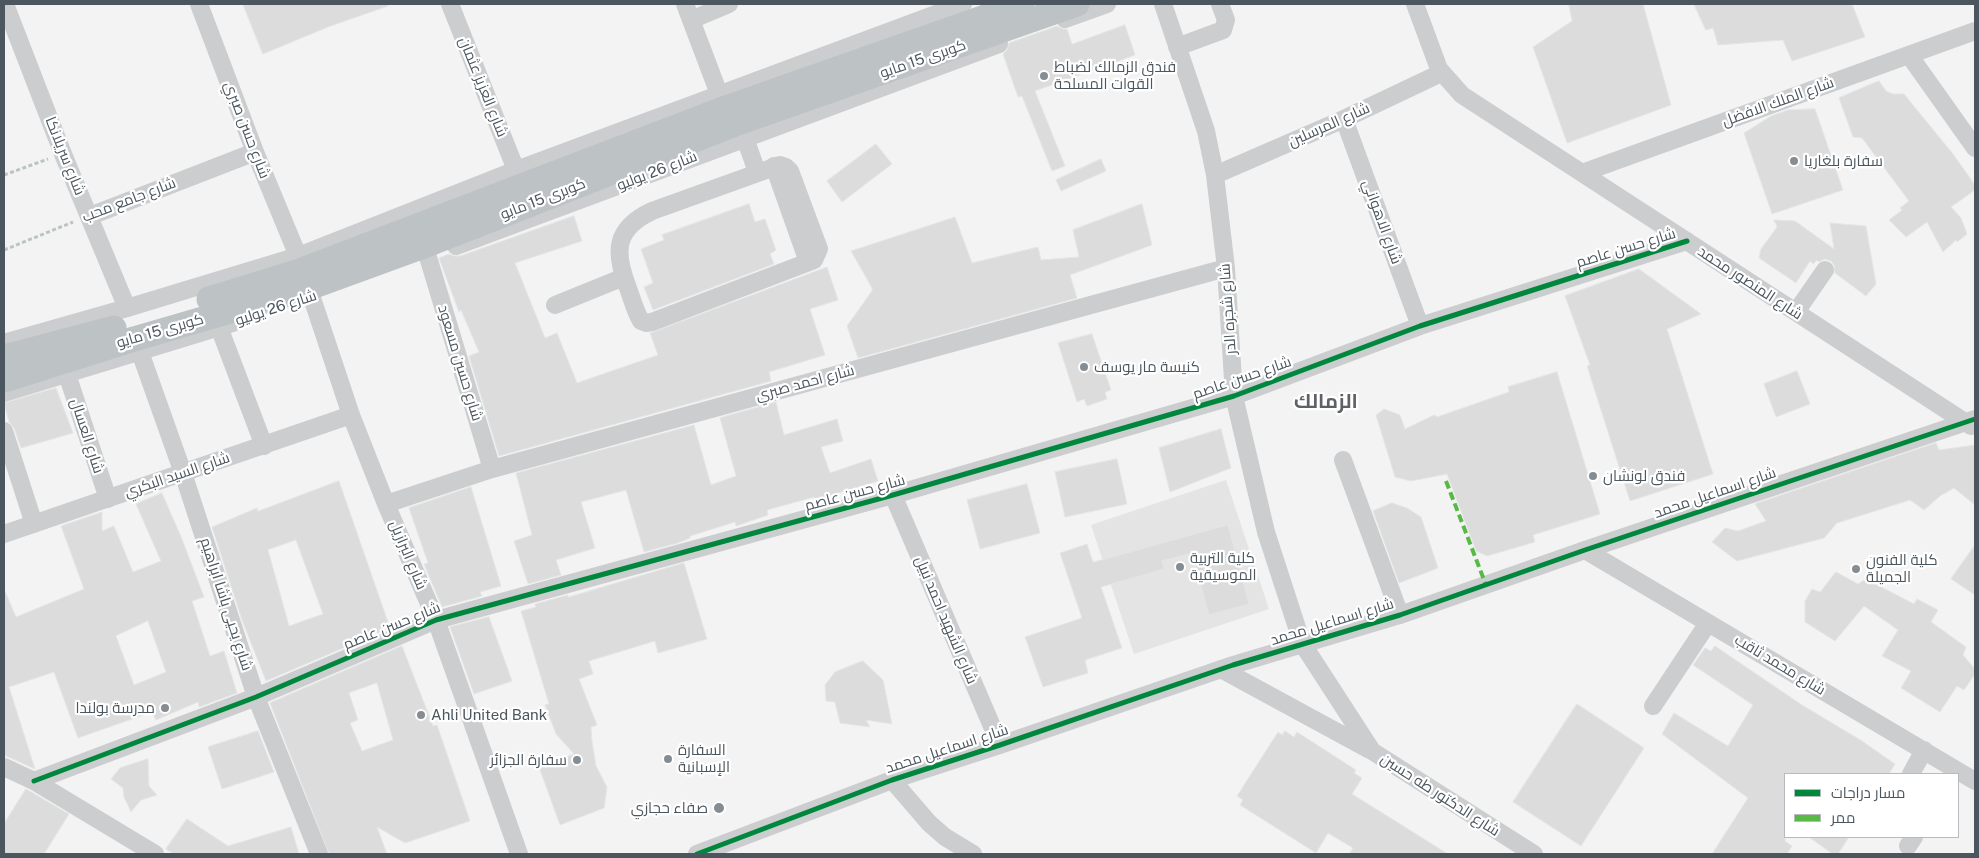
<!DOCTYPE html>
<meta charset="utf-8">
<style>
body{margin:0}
#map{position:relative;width:1979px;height:858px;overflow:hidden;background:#f3f3f3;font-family:"Public Sans",Cairo,sans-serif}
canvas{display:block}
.frame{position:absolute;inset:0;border:5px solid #4b565e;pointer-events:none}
.legend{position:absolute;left:1784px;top:773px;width:175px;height:65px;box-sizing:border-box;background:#fff;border:1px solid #b7bbbf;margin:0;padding:6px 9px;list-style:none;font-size:15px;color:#4b565e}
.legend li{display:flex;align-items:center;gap:10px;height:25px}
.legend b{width:25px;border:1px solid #b7bbbf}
</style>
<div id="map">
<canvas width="1979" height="858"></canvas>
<div class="frame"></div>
<ul class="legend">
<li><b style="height:6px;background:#00873e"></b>مسار دراجات</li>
<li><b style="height:6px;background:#58b947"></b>ممر</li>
</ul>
</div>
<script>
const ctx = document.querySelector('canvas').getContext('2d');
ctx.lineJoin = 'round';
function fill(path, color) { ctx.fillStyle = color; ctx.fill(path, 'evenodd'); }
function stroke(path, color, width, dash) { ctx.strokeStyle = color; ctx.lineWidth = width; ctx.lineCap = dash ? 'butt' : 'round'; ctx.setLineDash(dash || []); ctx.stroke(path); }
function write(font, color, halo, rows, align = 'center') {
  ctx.font = font + ' "Public Sans",Cairo,sans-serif'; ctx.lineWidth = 4.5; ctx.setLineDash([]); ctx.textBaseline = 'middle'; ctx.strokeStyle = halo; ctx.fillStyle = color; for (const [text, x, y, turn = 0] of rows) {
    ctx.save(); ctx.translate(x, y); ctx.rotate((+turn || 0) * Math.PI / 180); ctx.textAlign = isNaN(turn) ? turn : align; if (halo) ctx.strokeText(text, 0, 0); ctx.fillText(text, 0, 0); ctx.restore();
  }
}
const education = new Path2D(`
 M1226,480L1269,609L1134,654L1091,525Z`);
const building = new Path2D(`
 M243,4H387L388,6L328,27L263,54Z
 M1569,4H1643L1671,105L1567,143L1533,47L1572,21Z
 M1694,4H1852L1865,37L1792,61L1783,40L1718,45L1713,28L1706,30Z
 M1125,25L1135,55L1035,91L1065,166L1052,171L1022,96L1018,97L1003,54L1007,50L1009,43L1057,26L1063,29H1067L1072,44Z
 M1879,81L1886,91L1893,94H1904L1953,154L1975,185V190L1951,207L1961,218L1967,234L1957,242L1956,240L1943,252L1927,222L1906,237L1889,220L1902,210L1900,208L1909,201L1862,138L1853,137L1839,98Z
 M1815,109L1843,190L1772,214L1744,133L1771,116L1788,110Z
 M876,144L892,164L842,202L827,181Z
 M1101,159L1106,171L1061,191L1056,180Z
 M749,204L755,222L765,219L776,250L770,254L774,264L653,310L644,287L653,283L641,249L664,240L662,235Z
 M1142,204L1152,245L1070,275L1077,298L858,358L847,326L872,291V288L851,251L955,217L972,263L1038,247L1041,260L1079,257L1073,230Z
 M574,216L582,241L515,263L545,338L557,333L577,383L658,355L650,333L827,267L838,300L810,309L825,355L769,372L771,381L499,456L469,356L479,352L461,310L459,312L439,258L449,254L454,256H460Z
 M1774,220L1795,221L1834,249L1830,223L1866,226L1876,284L1866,296L1835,273L1834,265L1831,261L1825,259L1819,262L1817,260L1813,264L1810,261L1796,283L1759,258L1761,249L1777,227Z
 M1639,269L1701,314L1667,329L1713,474L1630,501L1587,366L1590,365L1565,296Z
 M1092,334L1111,390L1105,392L1107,399L1087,406L1084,399L1077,402L1058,343Z
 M1797,371L1810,404L1776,417L1764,384Z
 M1557,372L1600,514L1533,535L1535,542L1487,556L1476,551L1447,474L1411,481L1395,477L1376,415L1384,409L1400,415L1405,429L1434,415L1437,417L1509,392L1508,387Z
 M56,388L73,433L21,448L14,428L9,422L4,403Z
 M776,402L784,435L837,419L843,441L821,447L830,473L871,459L878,481L815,500L814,497L767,510L768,515L736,526L735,522L690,536V538L678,543L644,552L626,490L581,502L595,548L556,560L561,575L528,584L514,541L532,535L516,473L694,425L711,485L736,476L720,418Z
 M1221,429L1231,468L1170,492L1159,448Z
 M1936,443L1939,450L1975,445V505L1954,488L1940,496L1924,510L1910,500L1837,523L1824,538L1737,561L1712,542L1725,528L1738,531L1766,521L1755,504Z
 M1117,459L1127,504L1065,517L1055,472Z
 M339,481L390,628L266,681L242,620L212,527L257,508L258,511ZM296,540L323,614L289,626L268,550Z
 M1027,484L1040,533L980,549L967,500Z
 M471,487L501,586L480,592L482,596L442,607L424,564L428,563L409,508Z
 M162,493L182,539L204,597L192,601L210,656L224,651L237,693L199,707L198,702L156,720L152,712L78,738L54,672L9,687L35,769L4,755V589L16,617L84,589L61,526L102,512V531L114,526L133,572L161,561L136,504ZM148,621L166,672L134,685L116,636Z
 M1392,503L1407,508L1421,517L1438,568L1399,583L1373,511Z
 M1228,525L1249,604L1209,615L1192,553L1162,561L1164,569L1101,587L1122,648L1085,660L1088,673L1043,687L1025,637L1082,618L1060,553L1087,544L1093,562Z
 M1975,545V595L1951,579Z
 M684,563L707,639L658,653L655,641L589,661L593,674L579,679L597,725L591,727L592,741L596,766L607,787L604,808L560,825L539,767L574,754L556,734L545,705L549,704L521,611L536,607L535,604L568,595V597Z
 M1836,572L1858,584L1866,579L1914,604L1917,599L1938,610L1931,622L1966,647L1963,655L1975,669V674L1964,690L1957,686L1940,712L1901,688L1911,671L1882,656L1898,630L1864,606L1835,641L1805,622V601L1812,589L1820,592Z
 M489,617L512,681L474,694L450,627Z
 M402,646L433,726L437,725L470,821L405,843L377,827L387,854H329L270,703ZM377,683L393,740L362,751L350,723L358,720L349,693Z
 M1715,646L1802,705L1862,741L1895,764L1889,774H1785V841L1792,846L1787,854H1712L1748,798L1662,734L1674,713L1728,746L1753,705L1693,665L1705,648L1711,651Z
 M863,661L883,680L892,724L866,720L870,727L840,723L835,702L826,701L825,685L835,672Z
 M1577,704L1644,748L1581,846L1513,802Z
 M258,731L274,772L222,789L208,747Z
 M1285,731L1294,737L1297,732L1356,770L1354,773L1362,778L1352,794L1448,854H1349L1353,848L1328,833L1316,853L1240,805L1243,800L1237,796L1278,732L1282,735Z
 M148,759L149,786L157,795L141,800L131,812L124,797L123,788L111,779L120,768Z
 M26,789L69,814L44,854H4V824Z
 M187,819L228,846L291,827L299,854H174L166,849Z
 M1809,837H1849L1838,854H1833Z`);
const path = new Path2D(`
 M4,175L48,159
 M4,250L73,222`);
const minor = new Path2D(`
 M5,4L63,154L127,308
 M199,4L255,152L298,256L351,415L386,504L436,620L519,854
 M450,4L516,170
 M685,4L719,94
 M1163,4L1206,131L1215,175L1226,268L1234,396L1266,532L1302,643L1372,751L1534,854
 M1415,4L1439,69L1462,95L1971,426
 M1065,19L1107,4
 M691,20L729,4
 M1177,47L1223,30L1226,20L1220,4
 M1909,55L1975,148
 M1344,119L1420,326
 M745,138L757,172
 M780,165L786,167L790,171L819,249L814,260L652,322L646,323L641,321C635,311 632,299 628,288C614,252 614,229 652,211Z
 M774,166L808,262
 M1582,173L1975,31
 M1215,175L1344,119L1441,73
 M90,216L255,152
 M456,246L999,44
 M428,257L492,469
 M555,305L624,277
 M1796,312L1825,270
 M219,327L264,446
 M4,343L127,308L298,256L516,170L963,4
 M140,352L183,473L256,697L319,854
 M67,374L108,499
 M4,393L233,323
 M4,431L34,524
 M1343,460L1400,615
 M893,495L1000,745
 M386,504L492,469L1226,268
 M4,534L351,415
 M1585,550L1975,781
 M1221,669L1370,750
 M1653,706L1708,623
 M4,767L34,781L155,854
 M1911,774L1924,750
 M892,780L929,823L945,837L973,854
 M34,781L256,697L436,620L893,495L1234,396L1420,326L1687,241
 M1908,846L1914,837
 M697,854L892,780L1000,745L1233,665L1400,615L1585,550L1975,419`);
const highway = new Path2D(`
 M209,299L297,272L726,108L1022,4
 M4,357L114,328
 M4,380L134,339L306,289L421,247L735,124L1077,4`);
const quiet = new Path2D(`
 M1446,481L1486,585`);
const cycleway = new Path2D(`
 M34,781L256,697L436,620L893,495L1234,396L1420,326L1687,241
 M697,854L892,780L1000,745L1233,665L1400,615L1585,550L1975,419`);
const markers = [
 [1044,76,5,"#868d92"],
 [1794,161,5,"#868d92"],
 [1084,367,5,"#868d92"],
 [1593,476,5,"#868d92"],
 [1180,567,5,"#868d92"],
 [1856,569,5,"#868d92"],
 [165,708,5,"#868d92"],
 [421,715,5,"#868d92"],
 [668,759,5,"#868d92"],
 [577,760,5,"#868d92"],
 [719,808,6,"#868d92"]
];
const streetNames = [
 ["كوبرى 15 مايو",923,59,-19],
 ["شارع العزيز عثمان",483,87,68],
 ["شارع الملك الافضل",1778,102,-20],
 ["شارع المرسلين",1329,125,-24],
 ["شارع حسن صبري",247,130,69],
 ["شارع سريلانكا",65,156,68],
 ["شارع 26 يوليو",657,171,-21],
 ["كوبرى 15 مايو",543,199,-21],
 ["شارع جامع محب",129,200,-21],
 ["شارع الاهواني",1382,222,70],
 ["شارع حسن عاصم",1626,248,-17],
 ["شارع المنصور محمد",1750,283,33],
 ["شارع 26 يوليو",276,308,-18],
 ["شارع شجره الدر",1228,309,-94],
 ["كوبرى 15 مايو",160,331,-16],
 ["شارع حسين مسعود",460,363,73],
 ["شارع حسن عاصم",1242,378,-19],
 ["شارع احمد صبري",805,383,-15],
 ["شارع العسال",87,436,72],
 ["شارع السيد البكري",177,475,-19],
 ["شارع حسن عاصم",855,493,-15],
 ["شارع اسماعيل محمد",1715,493,-19],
 ["شارع البرازيل",408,555,67],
 ["شارع يحيى باشا ابراهيم",226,604,72],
 ["شارع الشهيد احمد نبيل",946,620,67],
 ["شارع اسماعيل محمد",1332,622,-17],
 ["شارع حسن عاصم",392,626,-22],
 ["شارع محمد ثاقب",1780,665,31],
 ["شارع اسماعيل محمد",947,749,-18],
 ["شارع الدكتور طه حسين",1440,795,33]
];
const poiNames = [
 ["فندق الزمالك لضباط",1054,67],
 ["القوات المسلحة",1054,84],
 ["سفارة بلغاريا",1804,161],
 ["كنيسة مار يوسف",1094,367],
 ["فندق لونشان",1603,476],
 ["كلية التربية",1190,558],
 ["الموسيقية",1190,575],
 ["كلية الفنون",1866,560],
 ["الجميلة",1866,577],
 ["مدرسة بولندا",155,708,"right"],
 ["Ahli United Bank",431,715],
 ["السفارة",678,750],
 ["الإسبانية",678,767],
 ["سفارة الجزائر",567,760,"right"],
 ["صفاء حجازي",708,808,"right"]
];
const districtNames = [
 ["الزمالك",1326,402]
];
fill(education, '#e5e4e4');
fill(building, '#dcdcdd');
stroke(building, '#e4e5e5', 1);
stroke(path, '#bac4c0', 3, [4, 2.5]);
stroke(minor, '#cbcdce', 18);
stroke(highway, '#bdc2c5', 25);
stroke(quiet, '#58b947', 4, [8, 4]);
stroke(cycleway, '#00873e', 5);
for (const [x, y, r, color] of markers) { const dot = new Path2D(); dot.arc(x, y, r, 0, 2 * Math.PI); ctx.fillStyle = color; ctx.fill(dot); stroke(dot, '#fff', 2); }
write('15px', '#4b565e', '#fff', streetNames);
write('15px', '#4b565e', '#fff', poiNames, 'left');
write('bold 20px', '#5e6266', '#fff', districtNames);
</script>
